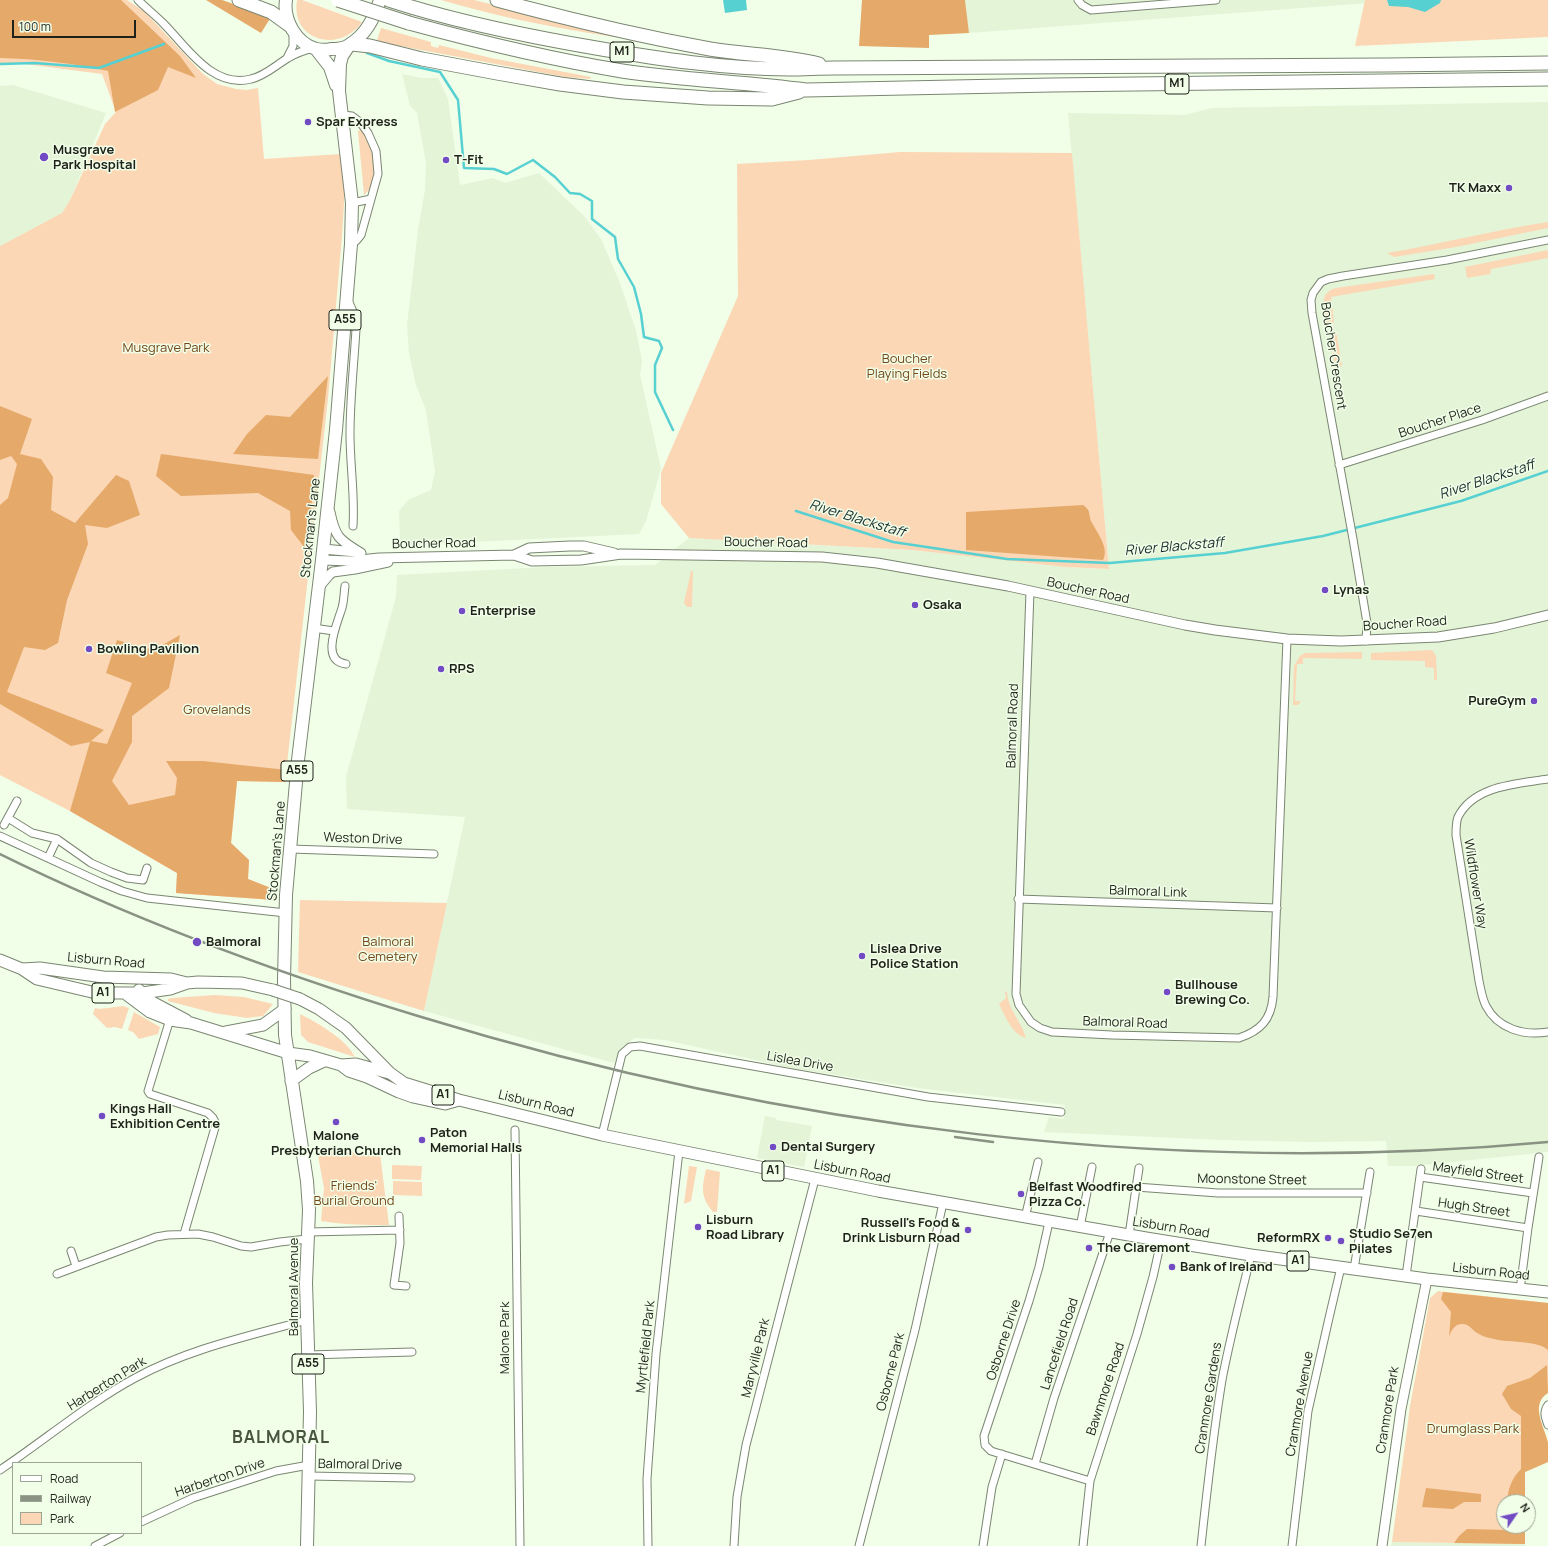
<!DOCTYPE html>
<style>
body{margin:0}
#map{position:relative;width:1548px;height:1546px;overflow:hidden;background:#f1fee8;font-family:Manrope,sans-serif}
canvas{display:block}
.legend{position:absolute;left:12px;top:1462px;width:130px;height:72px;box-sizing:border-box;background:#f1fee8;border:1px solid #9da696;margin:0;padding:5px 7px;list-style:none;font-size:12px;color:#1e221a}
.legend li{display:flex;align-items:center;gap:8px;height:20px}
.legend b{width:20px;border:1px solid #9da696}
.north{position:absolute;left:1496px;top:1494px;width:40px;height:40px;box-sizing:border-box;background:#f1fee8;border:1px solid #9da696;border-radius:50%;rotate:56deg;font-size:11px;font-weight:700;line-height:16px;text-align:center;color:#1e221a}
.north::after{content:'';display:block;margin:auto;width:14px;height:18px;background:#724bc4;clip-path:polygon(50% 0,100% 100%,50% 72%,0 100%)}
.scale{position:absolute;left:12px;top:20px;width:124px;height:18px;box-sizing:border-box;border:2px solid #1e221a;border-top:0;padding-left:5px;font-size:12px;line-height:14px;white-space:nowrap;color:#1e221a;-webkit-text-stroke:3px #f1fee8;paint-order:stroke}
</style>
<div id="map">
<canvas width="1548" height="1546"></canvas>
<ul class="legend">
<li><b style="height:5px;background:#fff"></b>Road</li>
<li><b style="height:5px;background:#899283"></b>Railway</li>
<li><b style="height:11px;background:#fbd7b5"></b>Park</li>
</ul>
<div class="north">N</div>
<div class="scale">100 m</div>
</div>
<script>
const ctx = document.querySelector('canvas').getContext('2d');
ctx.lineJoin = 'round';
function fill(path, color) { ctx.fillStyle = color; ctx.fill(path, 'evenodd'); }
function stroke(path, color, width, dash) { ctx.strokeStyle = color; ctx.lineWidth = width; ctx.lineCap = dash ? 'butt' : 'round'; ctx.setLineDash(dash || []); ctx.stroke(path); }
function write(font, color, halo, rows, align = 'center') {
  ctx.font = font + ' Manrope,sans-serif'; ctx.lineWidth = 3; ctx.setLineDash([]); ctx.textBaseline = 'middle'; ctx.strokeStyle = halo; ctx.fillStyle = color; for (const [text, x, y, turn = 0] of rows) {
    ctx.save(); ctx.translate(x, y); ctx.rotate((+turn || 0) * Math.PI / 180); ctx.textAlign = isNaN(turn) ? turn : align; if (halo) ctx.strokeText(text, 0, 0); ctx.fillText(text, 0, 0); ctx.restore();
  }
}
const built = new Path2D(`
 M965,0H1368V3L969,33Z
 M402,74L421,78H438L448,99L460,185L493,178L505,183L539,173L585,217L601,239L620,283L636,331L642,361L640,375L661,469L646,521L639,534L408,545L400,540L399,511L408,500L431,490L435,471L426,410L416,385L409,353L407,325L418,230L425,190L426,163L417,113L410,106Z
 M13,85L106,113L70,200L62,213L0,246V86Z
 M1548,102V1152L1414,1166H1388L1386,1141L1313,1142L1222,1140L1044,1132L1049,1117L1064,1119L1063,1112L1065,1105L917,1088L787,1067L665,1040L635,1038L621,1048L614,1063L424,1011L465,817L347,809L346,777L396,597L397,575L546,567L655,565L689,538L912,550L1065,567L1109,569L1068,113L1185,115L1212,108Z
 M765,1116L776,1118V1120L812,1126L804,1167L757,1158Z
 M1392,1542L1525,1544V1546H1391Z`);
const green = new Path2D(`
 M0,0H127L145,12L203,74L217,84L236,89L247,90L258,88L264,159L341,154L345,187L342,236L328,399L285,782L237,781L231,843L249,860L248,879L276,890L274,900L176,893L177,873L70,811L0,775V246L62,213L70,200L105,124L116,112L102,74L25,64H0Z
 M297,0H302L362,22C340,54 290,41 297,0Z
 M441,0H474L637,40C571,31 505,19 441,0Z
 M1365,0H1548V37L1355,46Z
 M381,28L431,42V46L438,48L439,45L491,58L591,77L590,79L565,77L384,43L377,40Z
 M360,130C374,137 376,168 373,181C372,187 368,191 364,195L358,131Z
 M900,152L1072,153L1109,569L1065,567L912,550L689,538L661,504V473L738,296L737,164L809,160Z
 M1548,222V228L1456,247L1394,257L1387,253C1441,244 1494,230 1548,222Z
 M1548,250V258L1491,269L1490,274L1467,278L1465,267Z
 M1434,274L1435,279L1331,297L1334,323L1326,324C1324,309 1318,293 1336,288Z
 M1336,331L1342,366L1335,367L1330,332Z
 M691,571H693L692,607H687L684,603Z
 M1432,650L1436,656L1437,680H1434V668L1425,667V661L1371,660V653Z
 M1362,652V659L1303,658V664H1297L1295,701H1301L1298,705H1293L1294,666L1300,656L1305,653H1313Z
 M300,900L447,903L424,1011L298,972Z
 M1005,991L1007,992C1008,1010 1022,1022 1026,1038C1012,1034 1005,1016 999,1004L1006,998Z
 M215,995L244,997L273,1004L263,1016L247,1018L214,1013L168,1001V999L172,998Z
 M123,1006L129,1008L122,1029L115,1027L107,1028L93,1014L95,1008L100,1009Z
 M134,1012L160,1027L158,1034L139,1039L133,1032L128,1030Z
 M300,1014C318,1023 346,1039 355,1057L308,1042L301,1035Z
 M317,1150L380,1154L389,1225C366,1225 344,1225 321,1221L324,1188Z
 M392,1165L422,1166L421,1180L392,1179Z
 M689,1166L697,1167L691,1201L684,1204Z
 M706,1169L720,1172L717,1212H713C700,1196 702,1188 706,1169Z
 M393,1181L422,1182V1196L393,1195Z
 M1438,1291L1548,1303V1393C1529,1405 1545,1428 1548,1443C1548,1448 1548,1456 1548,1462L1525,1472V1502H1504V1526H1525V1544L1392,1542L1410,1406L1430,1298Z`);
const forest = new Path2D(`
 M0,0H121L180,56L196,78L168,67L158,90L115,112L108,71C73,63 37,59 0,58Z
 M206,0H222L271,17L261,33Z
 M862,0H965L969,33L929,35V48L859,46Z
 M328,376L318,459L233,454L247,434L266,415L290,417Z
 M0,406L32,419L20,454L41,459L53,477L51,510L75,523L116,475L129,481L140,515L107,528L85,525L88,544L67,600L58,643L45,650L24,647L7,692L104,730L91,741L107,744L132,683L106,673L117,640L154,650L180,635L169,688L132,716V742L112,781L129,805L175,795L177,778L166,761H203L287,770L285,782L237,781L231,843L249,860L248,879L276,890L274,900L176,893L177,873L70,811L90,742L71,746L0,704V505L8,498L17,464L11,456L0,460Z
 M161,454L314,475L308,552L291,530L290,511L258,493L181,496L156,476Z
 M1083,505C1091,511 1088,512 1091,521C1096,531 1110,548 1103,560L966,550V512Z
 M1443,1292L1548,1303V1350C1537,1340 1510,1343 1494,1339C1489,1338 1484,1337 1479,1334C1472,1331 1470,1323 1461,1324C1454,1325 1451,1331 1449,1337L1451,1312L1441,1299Z
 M1547,1365L1548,1393C1529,1404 1545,1428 1548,1443C1548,1448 1548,1456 1548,1462L1525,1472V1502H1507C1508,1488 1512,1478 1521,1469V1416L1511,1409L1502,1394L1507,1386L1530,1378Z
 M1426,1488L1481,1494V1502H1464L1453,1509L1422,1507Z
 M1507,1526H1525V1544L1454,1543L1459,1536L1467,1529L1507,1530Z`);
const water = new Path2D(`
 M723,0H746L747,10L725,13Z
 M1387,0H1441L1440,3L1425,12L1408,7L1389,6Z`);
const stream = new Path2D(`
 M367,53L389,61L440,72L458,100L464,168L494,169L507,174L533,160L555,177L570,193L580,194L592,201V219L615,237L618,259L634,287L641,314L644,337L659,341L662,348L655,365V392L673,430
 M0,64L35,63L99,68L164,44
 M796,511L893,542L1007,559L1110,563L1225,553L1323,536L1461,501L1548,471`);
const minor = new Path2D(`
 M138,0C146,8 155,15 163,23C186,46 212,89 251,79C265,76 276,65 288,58C296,53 305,50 314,48
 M1078,0L1082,5L1091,10L1216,0
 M287,58L293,46V32
 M342,115L352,116L360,122L368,133L376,151L378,174L361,235L356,241L351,244
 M352,203L371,199
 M348,300L355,316L356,329C354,364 350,399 350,434C350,465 355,495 353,526
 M1339,465L1482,420L1548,396
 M345,586C344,593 344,601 342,608C337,624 320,661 346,664
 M1030,591L1016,994L1019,1005L1031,1022L1040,1028L1052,1032L1112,1035L1239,1038C1260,1031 1271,1020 1273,997L1287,639
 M313,628L334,631
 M1366,641L1367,623L1353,539L1312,313L1311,300L1313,293L1321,282L1328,279L1343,276L1447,260L1548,240
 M1548,779C1518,784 1474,785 1458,817C1456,822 1456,829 1456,835L1479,981C1481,990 1482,998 1486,1006C1498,1029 1524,1036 1548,1032
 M8,818L32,833L57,839L91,863L111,872L127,878L143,880L147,868
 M4,825L17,801
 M0,836L100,882L122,891L147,898L286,913
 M291,849L434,854
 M48,858L57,839
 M1018,899L1277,908
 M171,1016L148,1091L150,1094L208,1113L213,1118L216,1124L184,1234
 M515,1130L520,1546
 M602,1135L622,1054L630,1047L640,1046L928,1097L1061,1112
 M1420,1177L1533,1193
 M1136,1187L1218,1193H1367
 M1416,1211L1528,1228
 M399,1216L400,1243L394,1285L406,1286
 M1025,1218L1038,1162
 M1049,1222L1039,1267L1029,1301L984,1436L985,1445L991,1451L1090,1481
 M1080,1227L1092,1167
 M308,1232L400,1230
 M1129,1235L1139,1168
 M71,1251L76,1266
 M1354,1269L1370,1172
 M57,1274L156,1237L168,1235L198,1234L213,1237L241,1246L251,1247L280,1242L307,1239
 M1406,1276L1421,1169
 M1520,1290L1528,1228L1539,1157
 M308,1355L412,1352
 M1548,1405C1543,1412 1545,1417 1548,1425
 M1035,1464L1054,1398L1110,1232
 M0,1470C45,1440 87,1404 135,1378C188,1349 249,1336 307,1320
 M309,1476L411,1478
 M141,1522L193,1498L276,1471L309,1465
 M95,1546L120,1533
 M648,1546L647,1479L656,1354L679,1151
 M734,1546L737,1497L746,1445L815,1179
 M859,1546L915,1330L943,1203
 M983,1546L992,1487L1002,1454
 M1083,1546L1090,1481L1137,1334L1153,1277L1161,1241
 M1201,1546C1207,1490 1213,1435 1222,1380C1230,1338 1241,1296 1251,1255
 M1292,1546L1308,1411L1329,1318L1341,1267`);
const tertiary = new Path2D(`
 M330,512C335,537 339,540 361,553
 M323,549L356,552
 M514,555L532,561L581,560L621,554L822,557L877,563L1008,586L1185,625L1215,630L1287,639L1341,641L1438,637L1494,628L1548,615
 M322,560L351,561L379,558L514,555L529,548L570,546H584L614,553
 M319,587L329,575L333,572L355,569L388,562
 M1382,1546L1401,1409L1427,1279`);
const primary = new Path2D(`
 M0,960L22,969L37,979L96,993H142L170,989L187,983L198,982L242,983L273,990
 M22,969L40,968L103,977L171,979L187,983
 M139,990L152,1002L186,1020
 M126,994L150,1012L170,1020L191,1023L288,1053L310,1056L341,1065L349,1071L367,1077L399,1092L413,1097L445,1104L459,1100
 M300,999L319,1009L346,1028L390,1073L404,1083L459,1100L602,1135L878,1191L1146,1238L1251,1255L1427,1279L1548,1292
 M226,1032L263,1025L285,1009
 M341,1065L356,1064L389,1073
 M291,1081L309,1068L324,1061`);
const trunk = new Path2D(`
 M286,0C283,20 296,43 316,49C321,50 327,50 331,49C337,49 345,48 349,45C366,35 374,18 380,0
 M316,49L330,67L336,85
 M307,1546L310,1412L306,1283L309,1210L307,1181L285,1035L284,979L286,895L298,760L322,560L336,430L351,244L352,203L339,91L340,64L342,56L348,47`);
const motorway = new Path2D(`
 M239,0L271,12L289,25
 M389,0C456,22 526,36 596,48C659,59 725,69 789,69C804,69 819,68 834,68L1387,65L1548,63
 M497,0C567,19 639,36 710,49C746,55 783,55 819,64
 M409,23C479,42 550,59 622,71C683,80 745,82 806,90L1052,85L1548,79
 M352,44L370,46L422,59L497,73L560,84L623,92L708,98L772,99L799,92`);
const rail = new Path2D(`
 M0,854C134,920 275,972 418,1016C782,1128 1168,1177 1548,1142
 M955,1137L993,1142`);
const primaryBridge = new Path2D(`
 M273,990L300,999`);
const motorwayBridge = new Path2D(`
 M338,0L409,23`);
const markers = [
 [308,122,4,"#724bc4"],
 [44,157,5,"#724bc4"],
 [446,160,4,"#724bc4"],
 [1509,188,4,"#724bc4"],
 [1325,590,4,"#724bc4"],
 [915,605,4,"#724bc4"],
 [462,611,4,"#724bc4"],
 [89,649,4,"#724bc4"],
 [441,669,4,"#724bc4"],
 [1534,701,4,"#724bc4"],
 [197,942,5,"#724bc4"],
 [862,956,4,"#724bc4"],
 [1167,992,4,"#724bc4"],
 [102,1116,4,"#724bc4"],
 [336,1122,4,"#724bc4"],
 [422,1140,4,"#724bc4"],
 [773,1147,4,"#724bc4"],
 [1021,1194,4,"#724bc4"],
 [698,1227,4,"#724bc4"],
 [968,1230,4,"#724bc4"],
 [1328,1238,4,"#724bc4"],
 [1341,1241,4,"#724bc4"],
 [1089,1248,4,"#724bc4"],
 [1172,1267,4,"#724bc4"]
];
const shields = [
 [622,52,24],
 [1177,84,24],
 [345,320,32],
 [297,771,32],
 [103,993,22],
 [443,1095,22],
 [773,1171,22],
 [1298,1261,22],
 [308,1364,32]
];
const shieldNames = [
 ["M1",622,52],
 ["M1",1177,84],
 ["A55",345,320],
 ["A55",297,771],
 ["A1",103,993],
 ["A1",443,1095],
 ["A1",773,1171],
 ["A1",1298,1261],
 ["A55",308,1364]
];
const poiNames = [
 ["Spar Express",316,122],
 ["Musgrave",53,150],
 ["Park Hospital",53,165],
 ["T-Fit",454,160],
 ["TK Maxx",1501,188,"right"],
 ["Lynas",1333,590],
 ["Osaka",923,605],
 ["Enterprise",470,611],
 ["Bowling Pavilion",97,649],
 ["RPS",449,669],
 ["PureGym",1526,701,"right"],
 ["Balmoral",206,942],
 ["Lislea Drive",870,949],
 ["Police Station",870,964],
 ["Bullhouse",1175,985],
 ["Brewing Co.",1175,1000],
 ["Kings Hall",110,1109],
 ["Exhibition Centre",110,1124],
 ["Paton",430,1133],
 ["Memorial Halls",430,1148],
 ["Malone",336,1136,"center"],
 ["Presbyterian Church",336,1151,"center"],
 ["Dental Surgery",781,1147],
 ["Belfast Woodfired",1029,1187],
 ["Pizza Co.",1029,1202],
 ["Lisburn",706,1220],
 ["Road Library",706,1235],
 ["Russell's Food &",960,1223,"right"],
 ["Drink Lisburn Road",960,1238,"right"],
 ["Studio Se7en",1349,1234],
 ["Pilates",1349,1249],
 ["ReformRX",1320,1238,"right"],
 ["The Claremont",1097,1248],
 ["Bank of Ireland",1180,1267]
];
const parkNames = [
 ["Musgrave Park",166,348],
 ["Boucher",907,359],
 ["Playing Fields",907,374],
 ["Grovelands",217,710],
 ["Balmoral",388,942],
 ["Cemetery",388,957],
 ["Friends'",354,1186],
 ["Burial Ground",354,1201],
 ["Drumglass Park",1473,1429]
];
const streetNames = [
 ["Boucher Crescent",1333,356,81],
 ["Boucher Place",1440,421,-18],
 ["Stockman's Lane",311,528,-84],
 ["Boucher Road",766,543,1],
 ["Boucher Road",434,544,-1],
 ["Boucher Road",1088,591,12],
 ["Boucher Road",1405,624,-4],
 ["Balmoral Road",1013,726,-88],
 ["Weston Drive",363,839,2],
 ["Stockman's Lane",277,851,-85],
 ["Wildflower Way",1475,884,81],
 ["Balmoral Link",1148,892,2],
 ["Lisburn Road",106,961,5],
 ["Balmoral Road",1125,1023,2],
 ["Lislea Drive",800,1062,10],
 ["Lisburn Road",536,1104,14],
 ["Lisburn Road",852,1172,11],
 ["Mayfield Street",1478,1173,8],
 ["Moonstone Street",1252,1180,1],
 ["Hugh Street",1474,1208,8],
 ["Lisburn Road",1171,1228,9],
 ["Lisburn Road",1491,1272,6],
 ["Balmoral Avenue",294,1287,-90],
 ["Malone Park",505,1338,-90],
 ["Osborne Drive",1004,1340,-72],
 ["Lancefield Road",1060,1344,-72],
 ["Myrtlefield Park",646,1347,-84],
 ["Maryville Park",756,1358,-76],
 ["Osborne Park",891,1372,-76],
 ["Harberton Park",107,1384,-32],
 ["Bawnmore Road",1106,1389,-72],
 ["Cranmore Gardens",1209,1398,-81],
 ["Cranmore Avenue",1300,1404,-80],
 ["Cranmore Park",1388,1410,-81],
 ["Balmoral Drive",360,1465,1],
 ["Harberton Drive",220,1478,-19]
];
const waterNames = [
 ["River Blackstaff",1487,480,-18],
 ["River Blackstaff",857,519,17],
 ["River Blackstaff",1174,547,-5]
];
const districtNames = [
 ["BALMORAL",281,1438]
];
fill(built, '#e4f4d7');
fill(green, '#fbd7b5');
fill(forest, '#e5a96a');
fill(water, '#57d0d2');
stroke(stream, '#57d0d2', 2.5);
stroke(minor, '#7b8672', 9);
stroke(tertiary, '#7b8672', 11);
stroke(primary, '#7b8672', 13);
stroke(trunk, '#7b8672', 14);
stroke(motorway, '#7b8672', 15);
stroke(minor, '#fff', 7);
stroke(tertiary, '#fff', 9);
stroke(primary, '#fff', 11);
stroke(trunk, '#fff', 12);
stroke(motorway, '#fff', 13);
stroke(rail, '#899283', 2.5);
stroke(primaryBridge, '#7b8672', 13, []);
stroke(motorwayBridge, '#7b8672', 15, []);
stroke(primaryBridge, '#fff', 11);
stroke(motorwayBridge, '#fff', 13);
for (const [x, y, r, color] of markers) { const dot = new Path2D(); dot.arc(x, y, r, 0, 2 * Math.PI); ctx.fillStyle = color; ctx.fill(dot); stroke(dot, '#f1fee8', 1.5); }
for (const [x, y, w] of shields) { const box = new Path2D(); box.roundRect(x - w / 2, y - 10, w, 20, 3); ctx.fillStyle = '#f1fee8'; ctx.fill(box); stroke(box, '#1e221a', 1); }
write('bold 12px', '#1e221a', null, shieldNames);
write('bold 13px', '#1e221a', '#f1fee8', poiNames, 'left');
write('13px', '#72491a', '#f1fee8', parkNames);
write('13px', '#1e221a', '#f1fee8', streetNames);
write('italic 14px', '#1a2f30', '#f1fee8', waterNames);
ctx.letterSpacing = '1px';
write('bold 17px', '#485340', '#f1fee8', districtNames);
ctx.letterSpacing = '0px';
</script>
